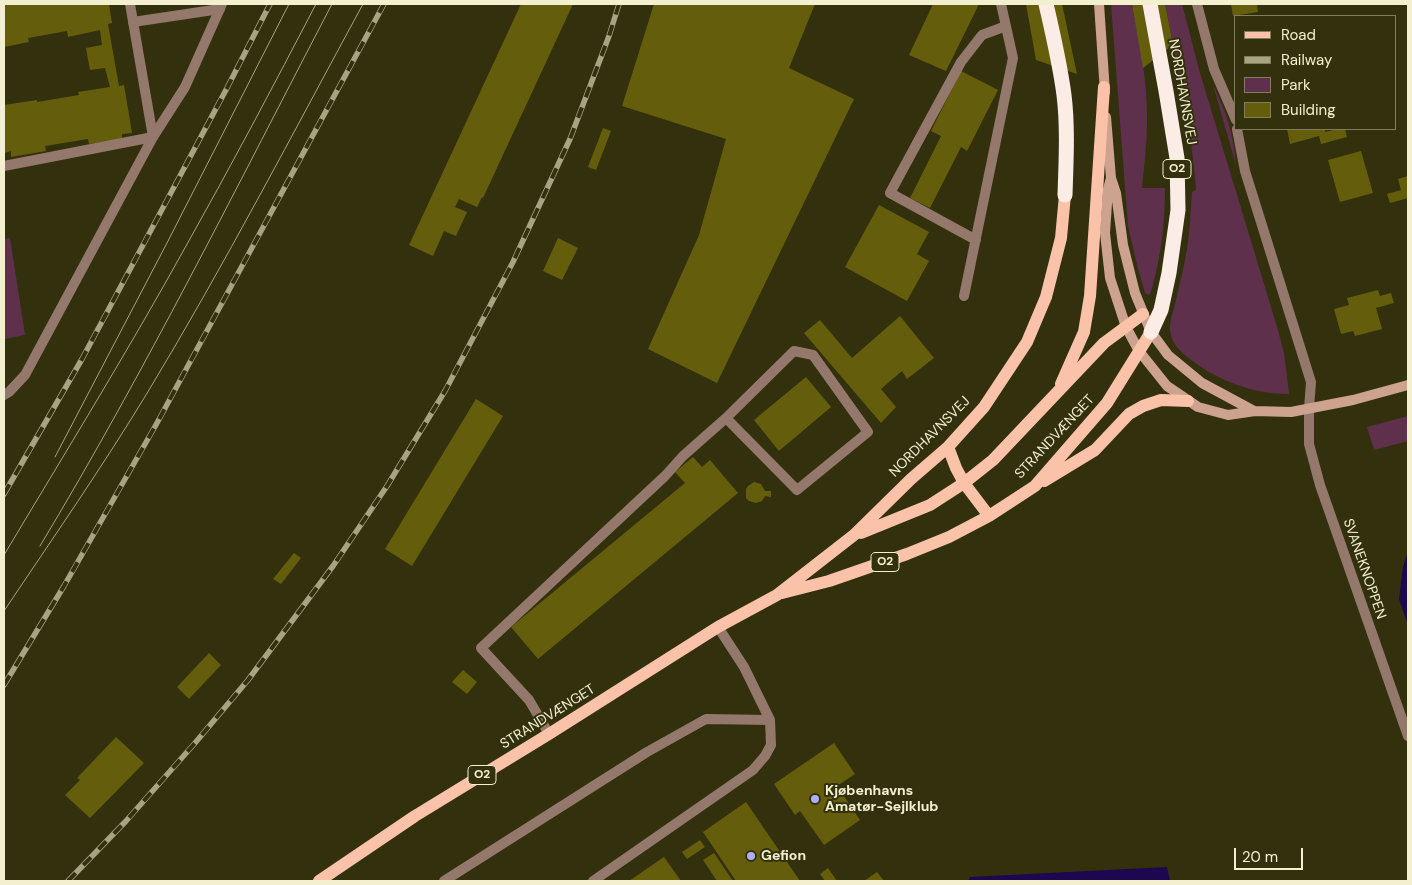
<!DOCTYPE html>
<meta charset="utf-8">
<style>
body{margin:0}
#map{position:relative;width:1412px;height:885px;overflow:hidden;background:#33300e;font-family:"DM Sans",sans-serif}
canvas{display:block}
.frame{position:absolute;inset:0;border:5px solid #f2f0cf;pointer-events:none}
.legend{position:absolute;left:1234px;top:15px;width:162px;height:115px;box-sizing:border-box;background:#33300e;border:1px solid #7f7d5b;margin:0;padding:6px 9px;list-style:none;font-size:15px;color:#f2f0cf}
.legend li{display:flex;align-items:center;gap:10px;height:25px}
.legend b{width:25px;border:1px solid #7f7d5b}
.scale{position:absolute;left:1234px;top:848px;width:69px;height:22px;box-sizing:border-box;border:2px solid #f2f0cf;border-top:0;padding-left:6px;font-size:15px;line-height:18px;white-space:nowrap;color:#f2f0cf;-webkit-text-stroke:4px #33300e;paint-order:stroke}
</style>
<div id="map">
<canvas width="1412" height="885"></canvas>
<div class="frame"></div>
<ul class="legend">
<li><b style="height:6px;background:#fac2a8"></b>Road</li>
<li><b style="height:6px;background:#a6a482"></b>Railway</li>
<li><b style="height:14px;background:#5f304c"></b>Park</li>
<li><b style="height:14px;background:#645e0c"></b>Building</li>
</ul>
<div class="scale">20 m</div>
</div>
<script>
const ctx = document.querySelector('canvas').getContext('2d');
ctx.lineJoin = 'round';
function fill(path, color) { ctx.fillStyle = color; ctx.fill(path, 'evenodd'); }
function stroke(path, color, width, dash) { ctx.strokeStyle = color; ctx.lineWidth = width; ctx.lineCap = dash ? 'butt' : 'round'; ctx.setLineDash(dash || []); ctx.stroke(path); }
function write(font, color, halo, rows, align = 'center') {
  ctx.font = font + ' "DM Sans",sans-serif'; ctx.lineWidth = 4; ctx.setLineDash([]); ctx.textBaseline = 'middle'; ctx.strokeStyle = halo; ctx.fillStyle = color; for (const [text, x, y, turn = 0] of rows) {
    ctx.save(); ctx.translate(x, y); ctx.rotate((+turn || 0) * Math.PI / 180); ctx.textAlign = isNaN(turn) ? turn : align; if (halo) ctx.strokeText(text, 0, 0); ctx.fillText(text, 0, 0); ctx.restore();
  }
}
const green = new Path2D(`
 M1111,4H1132C1139,43 1148,82 1147,122C1147,144 1144,166 1142,188H1165C1165,224 1161,257 1151,292L1149,295L1145,293L1137,265L1128,226Z
 M1165,4H1182L1200,73L1278,330L1284,353L1289,394C1253,394 1218,381 1190,359C1182,353 1173,345 1171,335C1168,324 1172,316 1175,305C1178,290 1182,275 1185,260C1190,238 1190,215 1192,192L1196,190C1192,127 1177,65 1165,4Z
 M1213,85C1227,114 1233,132 1236,165Z
 M10,238L25,335L4,339V239Z
 M1408,416V441L1374,450L1367,427Z`);
const water = new Path2D(`
 M1408,551V625L1399,599L1403,567Z
 M1167,867L1170,881H968L970,877Z`);
const building = new Path2D(`
 M4,4H109L112,23L108,24L119,86L124,85L132,133L122,134V139L89,144L88,139L45,146L46,151L11,157V151L4,153V105L37,100V102L79,95L78,92L110,87L105,68L90,70L86,48L102,45L100,30L68,37L67,31L28,38L29,42L4,47Z
 M521,4H573L483,198L482,197L477,207L459,199L455,207L467,212L456,236L444,231L433,256L409,245Z
 M654,4H815L789,68L854,99L717,383L648,349L699,235L726,139L622,106Z
 M933,4H979L946,71L909,55Z
 M1026,4H1062L1077,74L1036,60Z
 M1132,4H1165L1173,45L1143,68Z
 M1231,4H1257L1258,12L1233,16Z
 M961,71L998,90L967,151L961,147L930,208L910,198L941,136L931,131Z
 M603,128L611,131L596,170L588,167Z
 M1287,129H1325V132L1338,129H1345L1347,137L1321,144L1319,136L1290,144Z
 M1361,151L1373,193L1340,202L1328,160Z
 M1408,176V198L1390,203L1387,194L1401,190L1398,179Z
 M879,205L929,232L917,254L929,261L907,301L845,267Z
 M558,238L578,248L562,280L543,271Z
 M1378,290L1380,296L1391,293L1394,303L1376,308L1382,329L1355,336L1353,331L1341,334L1334,309L1349,305L1347,298Z
 M900,316L934,358L907,379L902,371L881,389L896,407L881,423L804,333L820,320L852,358Z
 M806,377L831,407L779,451L754,420Z
 M476,399L503,416L412,566L385,549Z
 M693,457L702,467L710,460L738,493L538,659L511,627L685,483L675,472Z
 M754,482L761,484L765,491H771V497L765,496L762,501L756,503L749,501L746,498V489L748,486Z
 M294,553L301,558L281,584L273,579Z
 M209,653L221,665L189,699L177,687Z
 M463,670L477,682L467,694L452,682Z
 M116,737L144,763L90,818L65,795L80,780L77,778Z
 M834,743L855,774L837,786L860,820L824,845L800,811L795,815L774,784Z
 M746,802L800,881H736L703,832Z
 M700,840L705,847L687,859L682,852Z
 M714,853L733,881H717L703,860Z
 M664,857L681,881H629Z
 M828,868L837,881H825L820,874Z
 M877,872L884,881H864Z`);
const lane = new Path2D(`
 M133,22L220,9
 M976,240L890,193L961,62L982,35L1006,26
 M964,296L1013,58L1001,4
 M4,395L9,392L25,375L153,137
 M1309,409V444L1320,485L1408,736
 M549,734L529,700L481,648L665,476L683,456L726,418L794,351L813,355L868,432L797,490L726,418
 M444,881L647,752L706,719L770,720
 M593,881L753,770L765,756L771,745L770,720L744,667L718,627`);
const street = new Path2D(`
 M130,4L153,137
 M1197,4L1214,69L1236,120
 M1237,129L1245,171L1311,382L1309,409
 M153,137L185,87L222,4
 M4,166L153,137`);
const secondary = new Path2D(`
 M1099,4L1105,92
 M1106,117L1111,178L1116,193L1123,245L1135,293L1151,332L1168,355L1202,383L1254,411
 M1111,178L1108,189L1105,233L1110,278L1126,327L1139,351L1167,386L1198,407L1228,415L1255,411L1291,412L1353,400L1408,385`);
const primary = new Path2D(`
 M1061,384L1084,332L1090,296L1104,87
 M948,447L956,468L964,483L989,516
 M1044,481L1095,450L1129,414L1143,406L1161,400L1188,401
 M861,533L930,505L964,483L993,460L1104,343L1143,314
 M782,593L829,581L907,554L949,537L989,516L1035,486L1107,403L1151,332
 M319,881L415,816L549,734L718,627L777,595L854,535L911,479L948,447L984,407L1027,342L1046,297L1061,238L1065,195`);
const highway = new Path2D(`
 M1046,4C1053,34 1060,64 1064,95C1068,127 1066,163 1065,195
 M1150,4L1166,91L1177,158L1178,210L1169,273L1161,310L1151,332`);
const tram = new Path2D(`
 M55,457L168,241L289,4
 M40,546C146,370 237,186 332,4
 M4,555C65,453 128,351 186,246C231,166 274,85 316,4
 M4,611C53,538 103,466 149,390C225,264 293,133 363,4`);
const rail = new Path2D(`
 M4,494L82,359L227,88L270,4
 M4,685L64,586L157,423L384,4
 M68,881L126,821L195,743L248,680L333,566L387,486L445,391L513,262L570,139L609,36L619,4`);
const markers = [
 [815,799,5,"#b0aefa"],
 [751,856,5,"#b0aefa"]
];
const shields = [
 [1177,169,28],
 [885,562,28],
 [482,775,28]
];
const shieldNames = [
 ["O2",1177,169],
 ["O2",885,562],
 ["O2",482,775]
];
const streetNames = [
 ["NORDHAVNSVEJ",1182,92,80],
 ["NORDHAVNSVEJ",930,437,-45],
 ["STRANDVÆNGET",1055,437,-47],
 ["SVANEKNOPPEN",1364,569,71],
 ["STRANDVÆNGET",548,717,-32]
];
const poiNames = [
 ["Kjøbenhavns",825,791],
 ["Amatør-Sejlklub",825,807],
 ["Gefion",761,856]
];
fill(green, '#5f304c');
fill(water, '#1c0751');
fill(building, '#645e0c');
stroke(lane, '#94786c', 10);
stroke(street, '#94786c', 10);
stroke(secondary, '#cda28e', 10);
stroke(primary, '#fac2a8', 12);
stroke(highway, '#fbede6', 15);
stroke(tram, '#a6a482', 1);
stroke(rail, '#a6a482', 5.5);
stroke(rail, '#33300e', 4, [11]);
for (const [x, y, r, color] of markers) { const dot = new Path2D(); dot.arc(x, y, r, 0, 2 * Math.PI); ctx.fillStyle = color; ctx.fill(dot); stroke(dot, '#33300e', 2); }
for (const [x, y, w] of shields) { const box = new Path2D(); box.roundRect(x - w / 2, y - 9.5, w, 19, 4); ctx.fillStyle = '#33300e'; ctx.fill(box); stroke(box, '#f2f0cf', 1); }
write('bold 12px', '#f2f0cf', null, shieldNames);
write('14px', '#f2f0cf', '#33300e', streetNames);
write('bold 14px', '#f2f0cf', '#33300e', poiNames, 'left');
</script>
